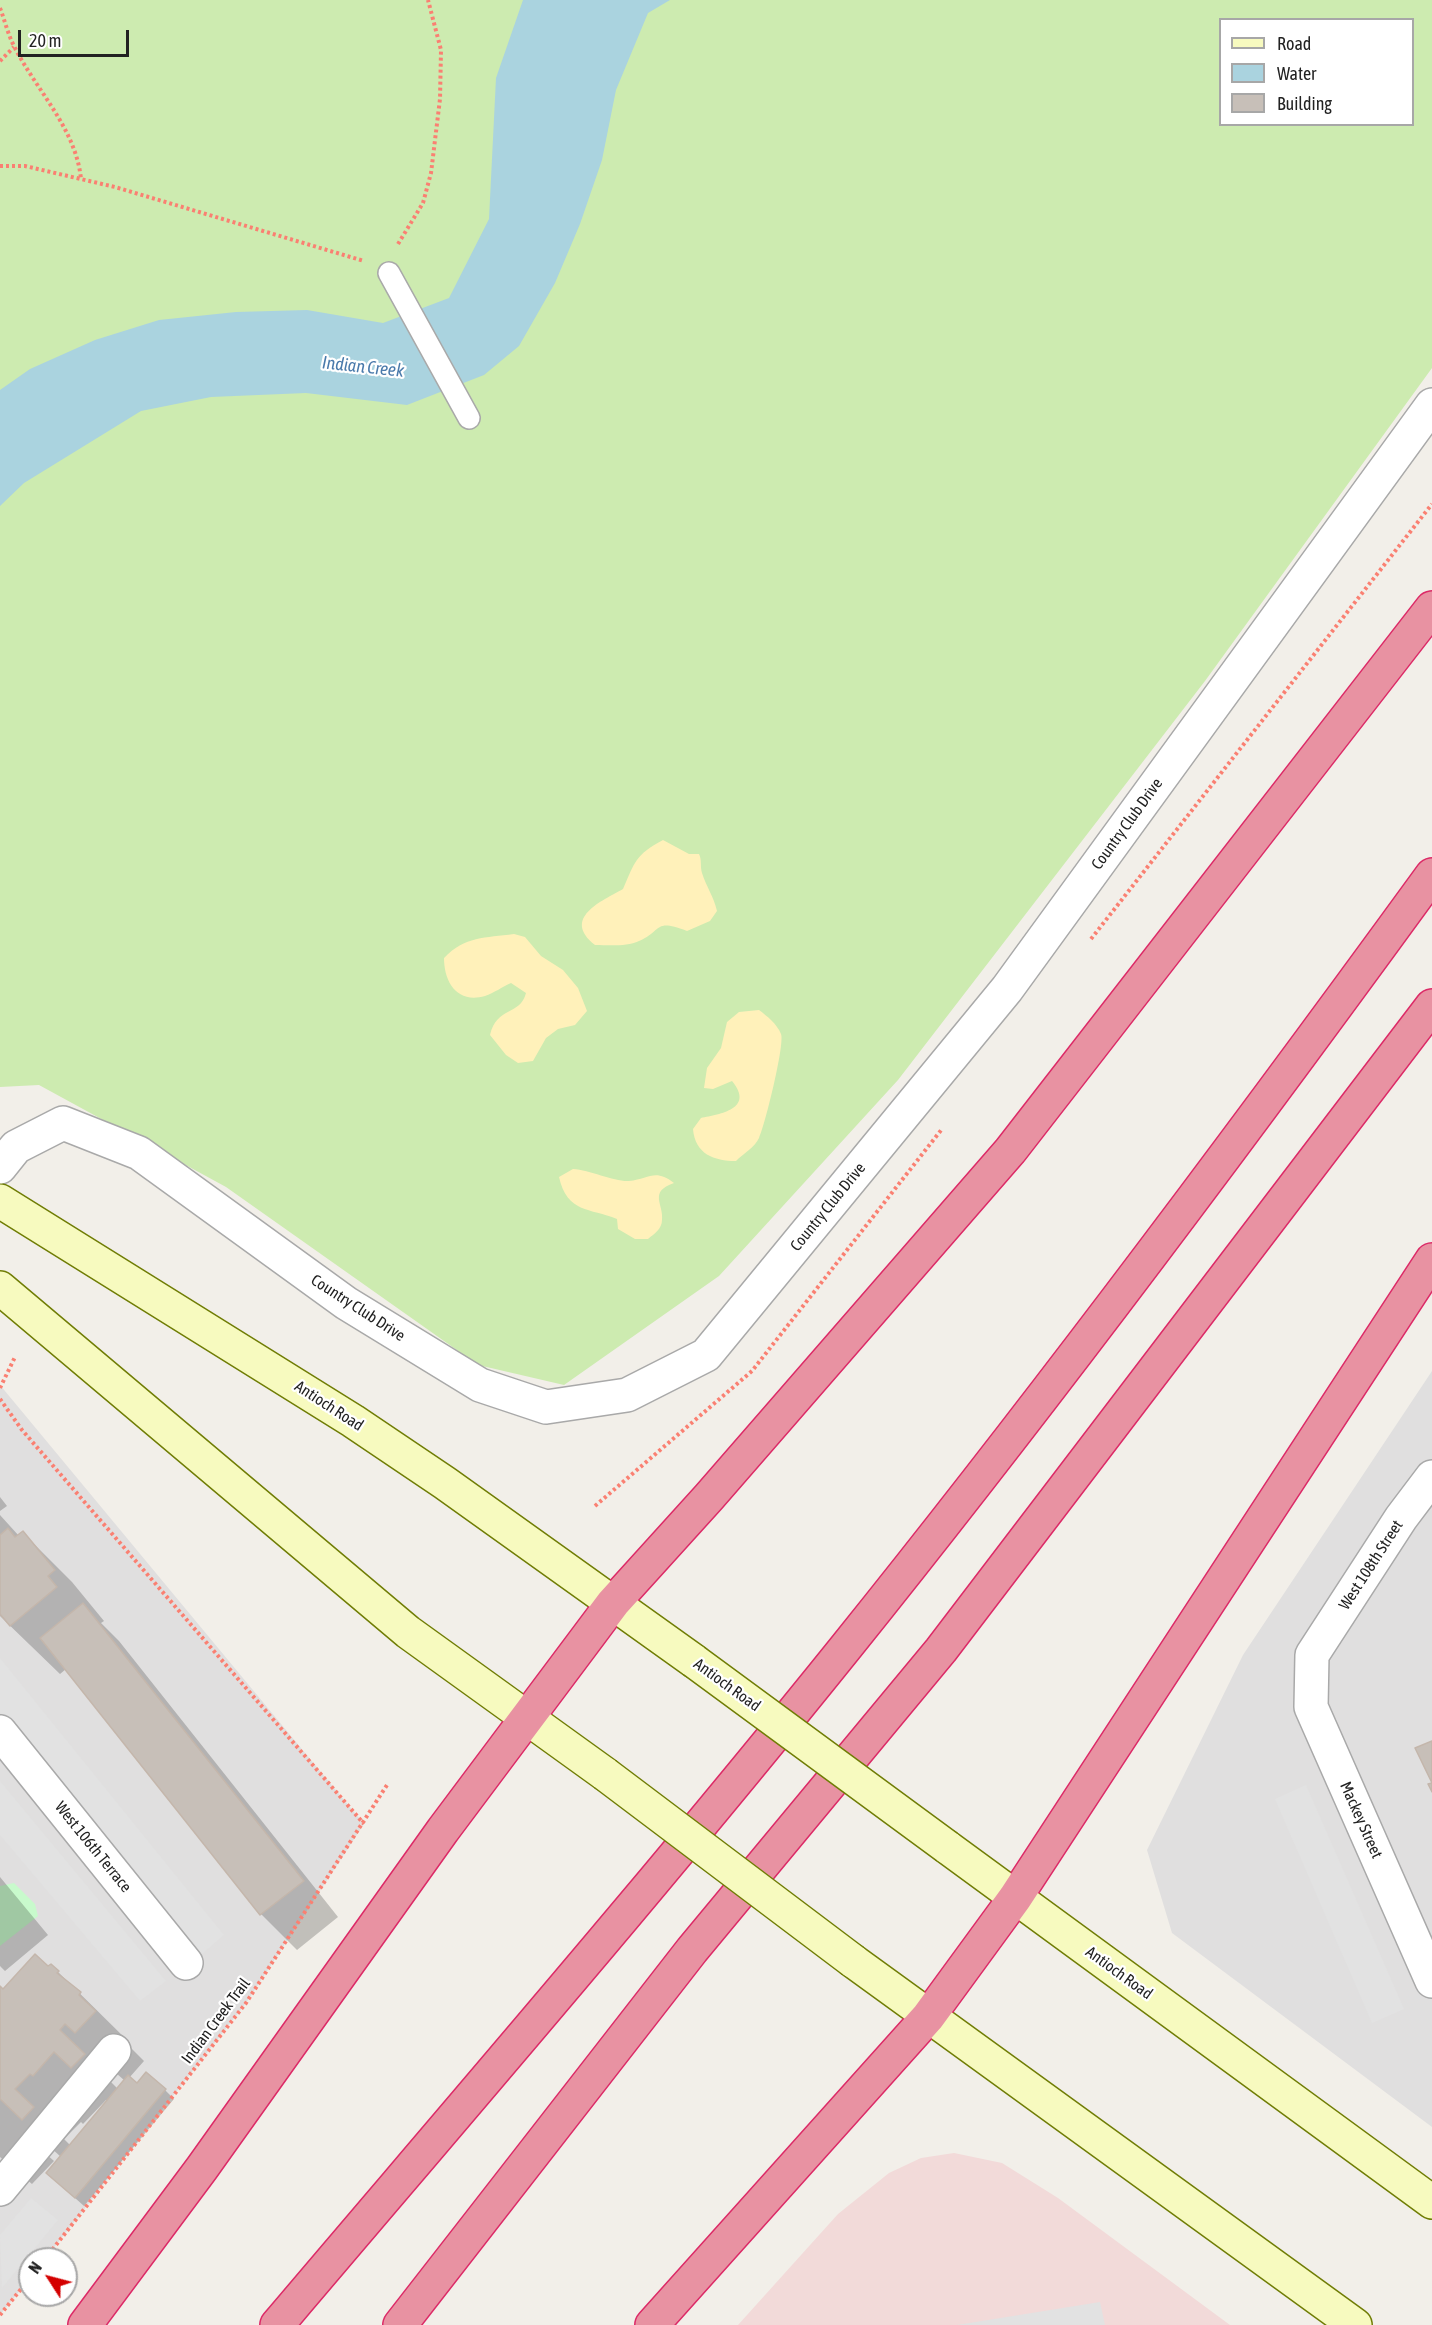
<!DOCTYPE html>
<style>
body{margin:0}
#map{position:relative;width:1432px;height:2325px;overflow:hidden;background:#f2efe9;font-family:"Asap Condensed",sans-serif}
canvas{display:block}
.legend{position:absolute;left:1219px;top:18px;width:195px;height:108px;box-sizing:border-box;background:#fff;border:2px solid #a7a7a7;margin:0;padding:8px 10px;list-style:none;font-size:18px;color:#222}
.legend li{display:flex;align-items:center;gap:12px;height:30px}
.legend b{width:30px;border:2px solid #a7a7a7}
.north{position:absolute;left:18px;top:2247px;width:60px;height:60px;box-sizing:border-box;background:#fff;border:2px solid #a7a7a7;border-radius:50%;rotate:306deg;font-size:16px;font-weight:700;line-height:24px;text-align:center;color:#222}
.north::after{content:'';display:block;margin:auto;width:21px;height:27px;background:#d40000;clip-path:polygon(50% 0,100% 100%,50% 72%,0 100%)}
.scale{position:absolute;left:18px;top:30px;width:111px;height:27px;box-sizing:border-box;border:3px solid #222;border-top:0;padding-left:8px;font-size:18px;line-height:21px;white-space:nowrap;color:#222;-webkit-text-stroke:4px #fff;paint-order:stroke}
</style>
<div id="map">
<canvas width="1432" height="2325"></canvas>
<ul class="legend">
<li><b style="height:8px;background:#f7fabf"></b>Road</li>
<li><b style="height:16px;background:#aad3df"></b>Water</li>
<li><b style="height:16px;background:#c7bfb8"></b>Building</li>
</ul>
<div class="north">N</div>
<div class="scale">20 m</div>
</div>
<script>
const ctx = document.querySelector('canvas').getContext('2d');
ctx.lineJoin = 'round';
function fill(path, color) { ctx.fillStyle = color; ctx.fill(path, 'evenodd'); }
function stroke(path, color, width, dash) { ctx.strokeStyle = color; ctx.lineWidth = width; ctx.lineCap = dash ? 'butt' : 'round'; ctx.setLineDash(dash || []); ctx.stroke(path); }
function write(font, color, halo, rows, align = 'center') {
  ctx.font = font + ' "Asap Condensed",sans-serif'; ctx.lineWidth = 4.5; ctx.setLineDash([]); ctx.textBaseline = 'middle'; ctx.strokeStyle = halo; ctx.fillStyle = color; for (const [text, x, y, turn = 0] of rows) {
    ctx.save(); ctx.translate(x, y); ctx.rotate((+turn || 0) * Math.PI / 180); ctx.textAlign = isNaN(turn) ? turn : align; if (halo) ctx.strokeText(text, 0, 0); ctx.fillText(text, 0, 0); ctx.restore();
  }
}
const residential = new Path2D(`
 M1432,1371V2127L1172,1933L1147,1850L1243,1655Z
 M0,1385L364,1824L246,2003L45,2259H30V2278L0,2315Z`);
const commercial = new Path2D(`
 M954,2153L1002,2163L1058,2198L1230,2325H738L838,2214L889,2173L921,2158Z`);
const grass = new Path2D(`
 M0,0H1432V368L1205,681L898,1080L719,1276L564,1385L478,1365L226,1187L39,1085L0,1087ZM1220,20H1412V124H1220Z`);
const sand = new Path2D(`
 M663,840L689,854H699C702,860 700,866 702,873C706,886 714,897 717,911L710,921L687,931C653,918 663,931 639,941C626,947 608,945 595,945C561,918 602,901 623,889C635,862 635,855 663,840Z
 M514,934L525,937L541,956L563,970L578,988L587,1011L575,1025L558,1029L546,1038L533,1061L518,1063L506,1055L490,1035C497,1006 520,1016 526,993L511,983C502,987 494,993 485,996C457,1004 444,982 444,958C465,936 485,938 514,934Z
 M759,1010C767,1016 777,1024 781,1034C785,1044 765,1125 759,1138C755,1147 743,1154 736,1161C714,1161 695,1154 693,1129L701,1118C720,1114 755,1109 732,1081L713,1089L704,1088L707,1068L721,1048L727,1022L739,1012Z
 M573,1169C590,1170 615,1182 629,1181C649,1179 655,1168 674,1183C648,1192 664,1204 662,1220C662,1229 654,1234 648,1239H635L618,1229L617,1219C590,1208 567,1213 559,1177Z`);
const park = new Path2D(`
 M14,1883L35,1904L38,1916L0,1946V1886Z`);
const parking = new Path2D(`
 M0,1658L224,1935L202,1954L0,1712Z
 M0,1781L166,1981L140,2001L0,1835Z
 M1306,1785L1404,2009L1372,2023L1275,1799Z
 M31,2198L58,2220L2,2288L0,2235Z
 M1100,2302L1105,2325H957Z`);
const water = new Path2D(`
 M523,0H670L648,13L616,90L602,160L580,224L555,283L519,346L484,375L407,405L306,393L211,397L141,411L24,483L0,506V390L30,369L95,340L159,320L236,312L307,310L383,323L449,298L489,219L496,78Z`);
const shadow = new Path2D(`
 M0,1497L7,1506L0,1511Z
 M0,1515L19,1536L23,1533L72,1582L104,1621L101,1623L119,1641L338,1917L297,1950L261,1914L66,1669L60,1674L0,1616Z
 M0,1877L48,1935L5,1971L0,1966Z
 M48,1968L58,1972L130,2043L128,2045L144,2061L129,2078L137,2085L165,2090L174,2099L84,2206L57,2182L61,2157L50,2147L45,2153L54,2161L32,2184L0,2157V1988L3,1991ZM116,2073L125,2081L118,2089L109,2080ZM106,2100L108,2102L71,2146L64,2139L81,2122L83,2124Z`);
const building = new Path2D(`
 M8,1528L15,1537L23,1531L55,1570L48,1576L57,1587L10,1626L0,1614V1535Z
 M83,1603L304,1881L260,1915L40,1638Z
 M1432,1741V1792L1428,1784L1432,1783L1415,1748Z
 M35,1954L48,1966L51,1964L59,1971L57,1973L81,1992L79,1995L96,2011L75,2033L65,2024L60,2030L85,2054L71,2068L54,2052L33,2076L30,2074L15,2089L34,2107L22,2120L0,2099V1986L3,1989Z
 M146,2072L166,2089L75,2198L46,2173L128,2075L137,2083Z`);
const path = new Path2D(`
 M0,8C5,21 8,35 15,48C37,91 76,129 81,179
 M0,61L14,47
 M0,166H25L115,187L364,261
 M398,244L423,203L431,173L440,99L441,50L428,0
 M1091,939L1432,504
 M0,1388L15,1357
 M0,1399L22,1430L364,1824
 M595,1506L752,1371L942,1129
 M45,2259L246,2003L387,1785
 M0,2315L30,2278`);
const lane = new Path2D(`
 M389,273L469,418`);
const street = new Path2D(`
 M0,1167L16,1147L63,1123L139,1153L346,1303L480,1385L546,1407L627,1395L706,1355L1007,989L1432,405
 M1432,1477L1401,1518L1312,1655L1311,1707L1432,1981
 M0,1732L186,1963
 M0,2189L114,2051`);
const secondary = new Path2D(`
 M0,1201L353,1421L445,1483L694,1661
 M0,1288L408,1632L605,1774
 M947,1847L1432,2202
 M853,1961L1355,2325`);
const highway = new Path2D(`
 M85,2325L202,2168L443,1830L613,1603L709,1497L1010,1151L1432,608
 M277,2325C468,2100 661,1877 846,1647C1048,1396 1242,1136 1432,875
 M400,2325L692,1950L941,1650L1432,1006
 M652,2325L928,2017L1015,1898L1432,1260`);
const secondaryBridge = new Path2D(`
 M694,1661L947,1847
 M605,1774L853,1961`);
const streetNames = [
 ["Country Club Drive",1127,824,-54],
 ["Country Club Drive",828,1207,-51],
 ["Country Club Drive",358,1308,33],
 ["Antioch Road",329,1406,33],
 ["West 108th Street",1371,1565,-57],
 ["Antioch Road",727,1685,36],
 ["Mackey Street",1361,1820,66],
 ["West 106th Terrace",93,1847,51],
 ["Antioch Road",1119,1973,36],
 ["Indian Creek Trail",216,2021,-53]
];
const waterNames = [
 ["Indian Creek",363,367,6]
];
fill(residential, '#e0dfdf');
fill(commercial, '#f2dad9');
fill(grass, '#cdebb0');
fill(sand, '#fff1ba');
fill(park, '#c8facc');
fill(parking, '#e2e2e2');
fill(water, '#aad3df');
fill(shadow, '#0003');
fill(building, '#c7bfb8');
stroke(building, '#c4b6ab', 1.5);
stroke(lane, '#a9a9a9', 24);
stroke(street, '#a9a9a9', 36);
stroke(secondary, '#707d05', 36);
stroke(highway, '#dc2a67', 36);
stroke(path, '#fa8072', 4, [3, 3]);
stroke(lane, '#fff', 21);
stroke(street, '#fff', 33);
stroke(secondary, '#f7fabf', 33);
stroke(highway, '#e892a2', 33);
stroke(secondaryBridge, '#707d05', 36, []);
stroke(secondaryBridge, '#f7fabf', 33);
write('16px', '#222', '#fff', streetNames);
write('italic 18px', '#4a7aab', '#fff', waterNames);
</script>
